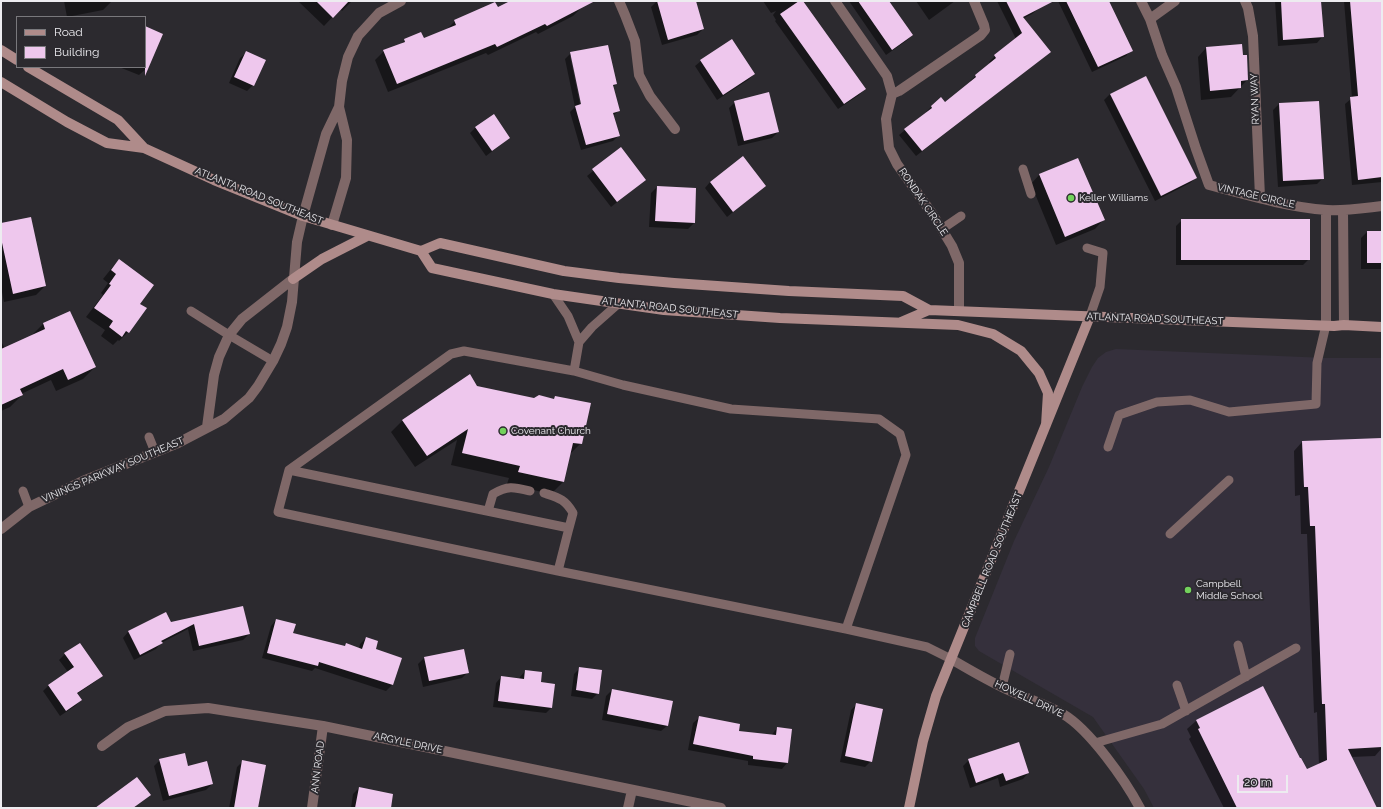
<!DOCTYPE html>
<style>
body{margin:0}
#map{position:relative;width:1383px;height:809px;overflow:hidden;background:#2c2a2f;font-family:Raleway,sans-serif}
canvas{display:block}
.frame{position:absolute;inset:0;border:2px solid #edecf0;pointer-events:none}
.legend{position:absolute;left:16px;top:16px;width:130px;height:52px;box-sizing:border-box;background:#2c2a2f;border:1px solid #79787c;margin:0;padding:5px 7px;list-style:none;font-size:12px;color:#edecf0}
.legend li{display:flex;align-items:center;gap:8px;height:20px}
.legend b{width:20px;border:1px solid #79787c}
.scale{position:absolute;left:1237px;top:775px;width:51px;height:18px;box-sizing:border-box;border:2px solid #edecf0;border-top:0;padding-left:5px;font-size:12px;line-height:14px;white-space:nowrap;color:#edecf0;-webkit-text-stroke:3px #2c2a2f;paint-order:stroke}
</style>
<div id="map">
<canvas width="1383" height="809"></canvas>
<div class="frame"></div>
<ul class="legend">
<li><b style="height:5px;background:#af8b8a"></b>Road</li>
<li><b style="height:11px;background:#eec7ed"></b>Building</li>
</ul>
<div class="scale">20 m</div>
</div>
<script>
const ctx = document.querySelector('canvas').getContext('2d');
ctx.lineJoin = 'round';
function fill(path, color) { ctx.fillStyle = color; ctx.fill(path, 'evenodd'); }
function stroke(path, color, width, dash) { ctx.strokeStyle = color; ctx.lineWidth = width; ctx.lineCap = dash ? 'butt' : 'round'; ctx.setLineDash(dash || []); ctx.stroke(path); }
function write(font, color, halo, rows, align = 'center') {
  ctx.font = font + ' Raleway,sans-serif'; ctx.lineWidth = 4; ctx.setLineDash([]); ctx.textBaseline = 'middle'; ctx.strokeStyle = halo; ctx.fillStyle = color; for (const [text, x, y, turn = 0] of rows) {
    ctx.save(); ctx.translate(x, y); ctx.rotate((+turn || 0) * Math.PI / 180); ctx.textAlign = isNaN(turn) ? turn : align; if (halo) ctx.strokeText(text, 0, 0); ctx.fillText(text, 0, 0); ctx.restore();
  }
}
const built = new Path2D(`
 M1116,349L1326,358H1382V808H1154L1144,789L1093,717L979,651L975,646V638L1014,541L1049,467L1082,387L1092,367L1098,358L1106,352Z`);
const shadow = new Path2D(`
 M64,1H112L103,10L67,17Z
 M300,1H352L342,11L340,9L324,26L299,2Z
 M512,1H579L582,7L573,16L538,34L536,32L488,55L486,53L388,92L375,60L384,51L400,45L405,40L423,39L446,30L455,21L497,8Z
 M657,1H695L703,29L697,35L662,45L651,7Z
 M763,1H802L864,89L859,95L838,109L775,21L776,20L773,15L776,11L771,13Z
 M849,1H888L912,35L906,41L886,55Z
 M916,1H955L929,20Z
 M997,1H1034L1038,9L1032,14L1024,18L1044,57L916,156L899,135L926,113V112L931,107L941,99L944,103L971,83L970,81L990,63L989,62L995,56L1016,39Z
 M1058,1H1108L1131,50L1126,56L1092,72Z
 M1275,1H1320L1322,37L1317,43L1278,46Z
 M1344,1H1382V182L1352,185L1345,104L1352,98Z
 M145,28L148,67L139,75L119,67H145Z
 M1206,48L1242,57L1247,80L1231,97L1201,100L1198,57Z
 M246,53L253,85L247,91L229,83L240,58Z
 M571,53L616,84L613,87L619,110L613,116L619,135L613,141L581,150L570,112L575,107L565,59ZM570,56H572L583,109H581Z
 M701,61L754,74L748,80L717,100L695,66Z
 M1145,77L1196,178L1190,183L1155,201L1104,100L1110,94Z
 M735,102L778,132L772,138L738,146L729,108Z
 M1318,102L1323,178L1317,184L1278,187L1273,110L1279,104Z
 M476,127L509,138L503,143L486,156L470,133Z
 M621,148L645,180L611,207L587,176Z
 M1078,159L1103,220L1095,229L1056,245L1031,184L1039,175Z
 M710,182L765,186L727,217L705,188Z
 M657,187L694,223L688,229L649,227L651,193Z
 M1182,220L1309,259L1303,265H1176V226Z
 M1,225L45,286L36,295L4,302L1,287Z
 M1367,232H1382V269H1361V238Z
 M119,260L139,304L128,332L119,341L118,340L113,345L101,336L105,330L86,317L103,295L101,293L108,283L103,279L111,269Z
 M70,312L95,367L83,379L56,391L51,380L21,394L22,395L10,407L1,411V341L5,349L31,336L43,324Z
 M556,397L581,443L569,455L563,482L551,494L507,484L509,478L451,465L457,440L415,467L391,432L403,420L534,399L553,400Z
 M1382,439V748L1375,756L1351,757L1376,808H1224L1189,739L1191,737L1187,729L1196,721L1306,770L1319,765L1317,712L1314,713L1307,534H1301L1300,495L1295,496L1294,451L1302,442Z
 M243,607L249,634L243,640L193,651L188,629L161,643L156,649L134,660L123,638L128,632Z
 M276,620L292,633L344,647L346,645L359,649L360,644L366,638L374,650L401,658L392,685L386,691L315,668L312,671L262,658L271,626Z
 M463,650L467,673L462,678L423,687L418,664L424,658Z
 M65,654L101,676L96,681L77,694L81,700L75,706L60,716L43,691L48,686L68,672L59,660Z
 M580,668L598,693L592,699L571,696L574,674Z
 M525,671L540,683L552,707L546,713L493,707L496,683L501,677L519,679L520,677Z
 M612,690L667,726L661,731L602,720L606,696Z
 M857,704L871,761L865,767L840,762L851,710Z
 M699,718L738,732L771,736L777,728L787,763L782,769L748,765V761L688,750L693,723Z
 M160,760L187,768L212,784L206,790L163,801L154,766Z
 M969,760L1028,773L1023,779L1000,787L998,778L970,788L963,766Z
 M243,761L257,808H229L237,767Z
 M359,788L390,808H351L353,794Z`);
const building = new Path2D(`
 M316,1H349L333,18Z
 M510,1H595L547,26L545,24L497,47L495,44L397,84L383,50L405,42L404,39L421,32L424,38L456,25L454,20L495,2L498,7Z
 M657,1H696L704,29L668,40Z
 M799,1H803L866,89L844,104L780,14Z
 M858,1H889L913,35L892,50Z
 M1006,1H1054L1023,17L1051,52L922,151L904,129L932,108L931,106L941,97L945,102L976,77L975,75L996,58L994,55L1022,33Z
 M1066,1H1109L1133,51L1098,67Z
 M1281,1H1321L1324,37L1283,40Z
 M1350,1H1382V177L1358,180L1350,97L1358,96Z
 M145,26L163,34L145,76Z
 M732,39L755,74L723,95L700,60Z
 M1242,44L1243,55H1247L1248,80L1241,81V88L1210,91L1206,47Z
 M608,45L617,84L613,85L620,111L613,113L620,136L586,145L575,106L581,104L570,52Z
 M246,51L266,60L254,86L234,77Z
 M1146,76L1197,178L1161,196L1110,94Z
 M769,92L779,132L744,141L734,101Z
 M1319,101L1324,179L1283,181L1279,103Z
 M494,114L510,138L492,151L475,127Z
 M621,147L646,180L617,202L592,169Z
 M743,156L766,186L733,212L710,182Z
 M1078,158L1105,220L1065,237L1039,174Z
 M657,186L696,188L695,223L655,221Z
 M31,217L46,286L13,294L1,238V223Z
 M1181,219H1310V260H1181Z
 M1367,231H1382V263H1367Z
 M119,259L154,285L140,304L147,308L129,333L126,331L122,337L109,327L113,321L94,308L111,285L109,284L116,274L111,270Z
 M70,311L96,367L68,380L63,369L20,389L23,395L1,405V349L45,329L43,323Z
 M470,374L477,386L534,398L539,395L554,399L555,396L591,403L582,444L573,443L564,482L518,472L520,466L462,453L468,429L427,456L402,420Z
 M1382,438V747L1348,749L1377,808H1237L1198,729L1200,728L1196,720L1263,686L1300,758H1301L1307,769L1327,760L1325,704H1322L1315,526H1310L1308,487H1304L1302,441Z
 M243,606L250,634L199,646L194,624L161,641L163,643L140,655L128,631L166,612L171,622Z
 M276,619L296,624L293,633L345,646L346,643L362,649L366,637L378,641L376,649L402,658L393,685L319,662L318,666L267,653Z
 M80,643L103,676L77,693L82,700L66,711L48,685L74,667L64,653Z
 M464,649L469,673L429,681L424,657Z
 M579,667L602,670L599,694L576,690Z
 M525,670L542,672L541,682L555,684L552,708L498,701L501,676L524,679Z
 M612,689L673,701L668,726L607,714Z
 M856,703L883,709L872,762L845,756Z
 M699,716L740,724L739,731L776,735L777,727L792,729L788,763L753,759V756L693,744Z
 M1019,742L1029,773L1006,781L1003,773L976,783L968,759Z
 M185,753L188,766L207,761L213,784L169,796L159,759Z
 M242,760L266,765L258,808H234Z
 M137,777L151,795L133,808H95Z
 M359,787L393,794L391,808H355Z`);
const lane = new Path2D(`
 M1023,169L1031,194
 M942,229L961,216
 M1087,248L1103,253L1100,287L1090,316
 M553,294L568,316L579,342L592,327L618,304
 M191,311L229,335L273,361
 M579,342L574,371L464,351L451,354L289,470L278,512L558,571L846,629L927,647L951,659
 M574,371L623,385L731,409L879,419L900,434L906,455L846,629
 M149,437L155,452
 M1108,447L1119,415L1157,402L1190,400L1229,412L1316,404L1317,363L1326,325
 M289,470L569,528L558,571
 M23,491L29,507
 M544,493C559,498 565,499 573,513L569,528
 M488,511L493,494C508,485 514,487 530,491
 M1170,534L1229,480
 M1238,645L1246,677
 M1177,685L1186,711
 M1002,687L1010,654
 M1095,743L1162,724L1296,648`);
const street = new Path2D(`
 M619,1L625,15L635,41L639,75L650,96L675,129
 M835,1L887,76L892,94L899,91L981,35L985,30L984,25L974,1
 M1141,1L1150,19L1162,55L1176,87L1196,149L1209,185C1247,195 1287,207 1327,210C1345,211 1364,208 1382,206
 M1245,1L1248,8L1253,36L1260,197
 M1150,19L1175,1
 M892,94L886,119L889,148L897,164L933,215L952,246L959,263V311
 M1326,210V325
 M1343,210L1344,325
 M332,225L346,178L347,140L339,107L342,81L348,57L358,36L379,13L401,1
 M207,427L214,375L219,357L229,335L242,319L293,279
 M1,529L29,507L83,481L178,443L224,419L249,398L258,386L273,361L281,344L287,327L292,302L297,242L303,216L326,134L339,107
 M951,659C968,669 985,679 1002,687C1022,697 1044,703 1063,714C1090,730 1125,780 1140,808
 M102,746L128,727L165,711L208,708L323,726L721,808
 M312,808L323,726
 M628,808L632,790`);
const secondary = new Path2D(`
 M1,50L17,60
 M28,67L118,120L144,148
 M1,82L67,122L107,143L144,148L214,180L303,216L421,251L440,243L564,271L619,278L674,283L789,291L903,296L929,310
 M421,251L432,268L553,294L664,310L780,318L958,325L993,334L1021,351L1039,373L1048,393L1046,425
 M293,279L322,259L367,236
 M901,322L929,310L1334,326L1344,325L1382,327
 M909,808L923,741L936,696L1090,316`);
const markers = [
 [1071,198,4,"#73d25c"],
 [503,431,4,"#73d25c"],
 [1188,590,4,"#73d25c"]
];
const streetNames = [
 ["RYAN WAY",1255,99,-92],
 ["ATLANTA ROAD SOUTHEAST",259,196,22],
 ["VINTAGE CIRCLE",1256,196,13],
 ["RONDAK CIRCLE",923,202,56],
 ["ATLANTA ROAD SOUTHEAST",670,308,6],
 ["ATLANTA ROAD SOUTHEAST",1155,319,2],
 ["VININGS PARKWAY SOUTHEAST",113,470,-23],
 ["CAMPBELL ROAD SOUTHEAST",992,560,-68],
 ["HOWELL DRIVE",1029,699,25],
 ["ARGYLE DRIVE",408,743,12],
 ["ANN ROAD",318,767,-83]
];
const poiNames = [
 ["Keller Williams",1079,198],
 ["Covenant Church",511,431],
 ["Campbell",1196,584],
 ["Middle School",1196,596]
];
fill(built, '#35303c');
fill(shadow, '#0007');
fill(building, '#eec7ed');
stroke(lane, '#7f6868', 9);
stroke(street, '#7f6868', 10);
stroke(secondary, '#af8b8a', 10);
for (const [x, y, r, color] of markers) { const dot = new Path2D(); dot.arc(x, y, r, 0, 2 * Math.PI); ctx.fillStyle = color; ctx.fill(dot); stroke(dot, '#2c2a2f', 1.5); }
write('10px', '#edecf0', '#2c2a2f', streetNames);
write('10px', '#edecf0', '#2c2a2f', poiNames, 'left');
</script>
